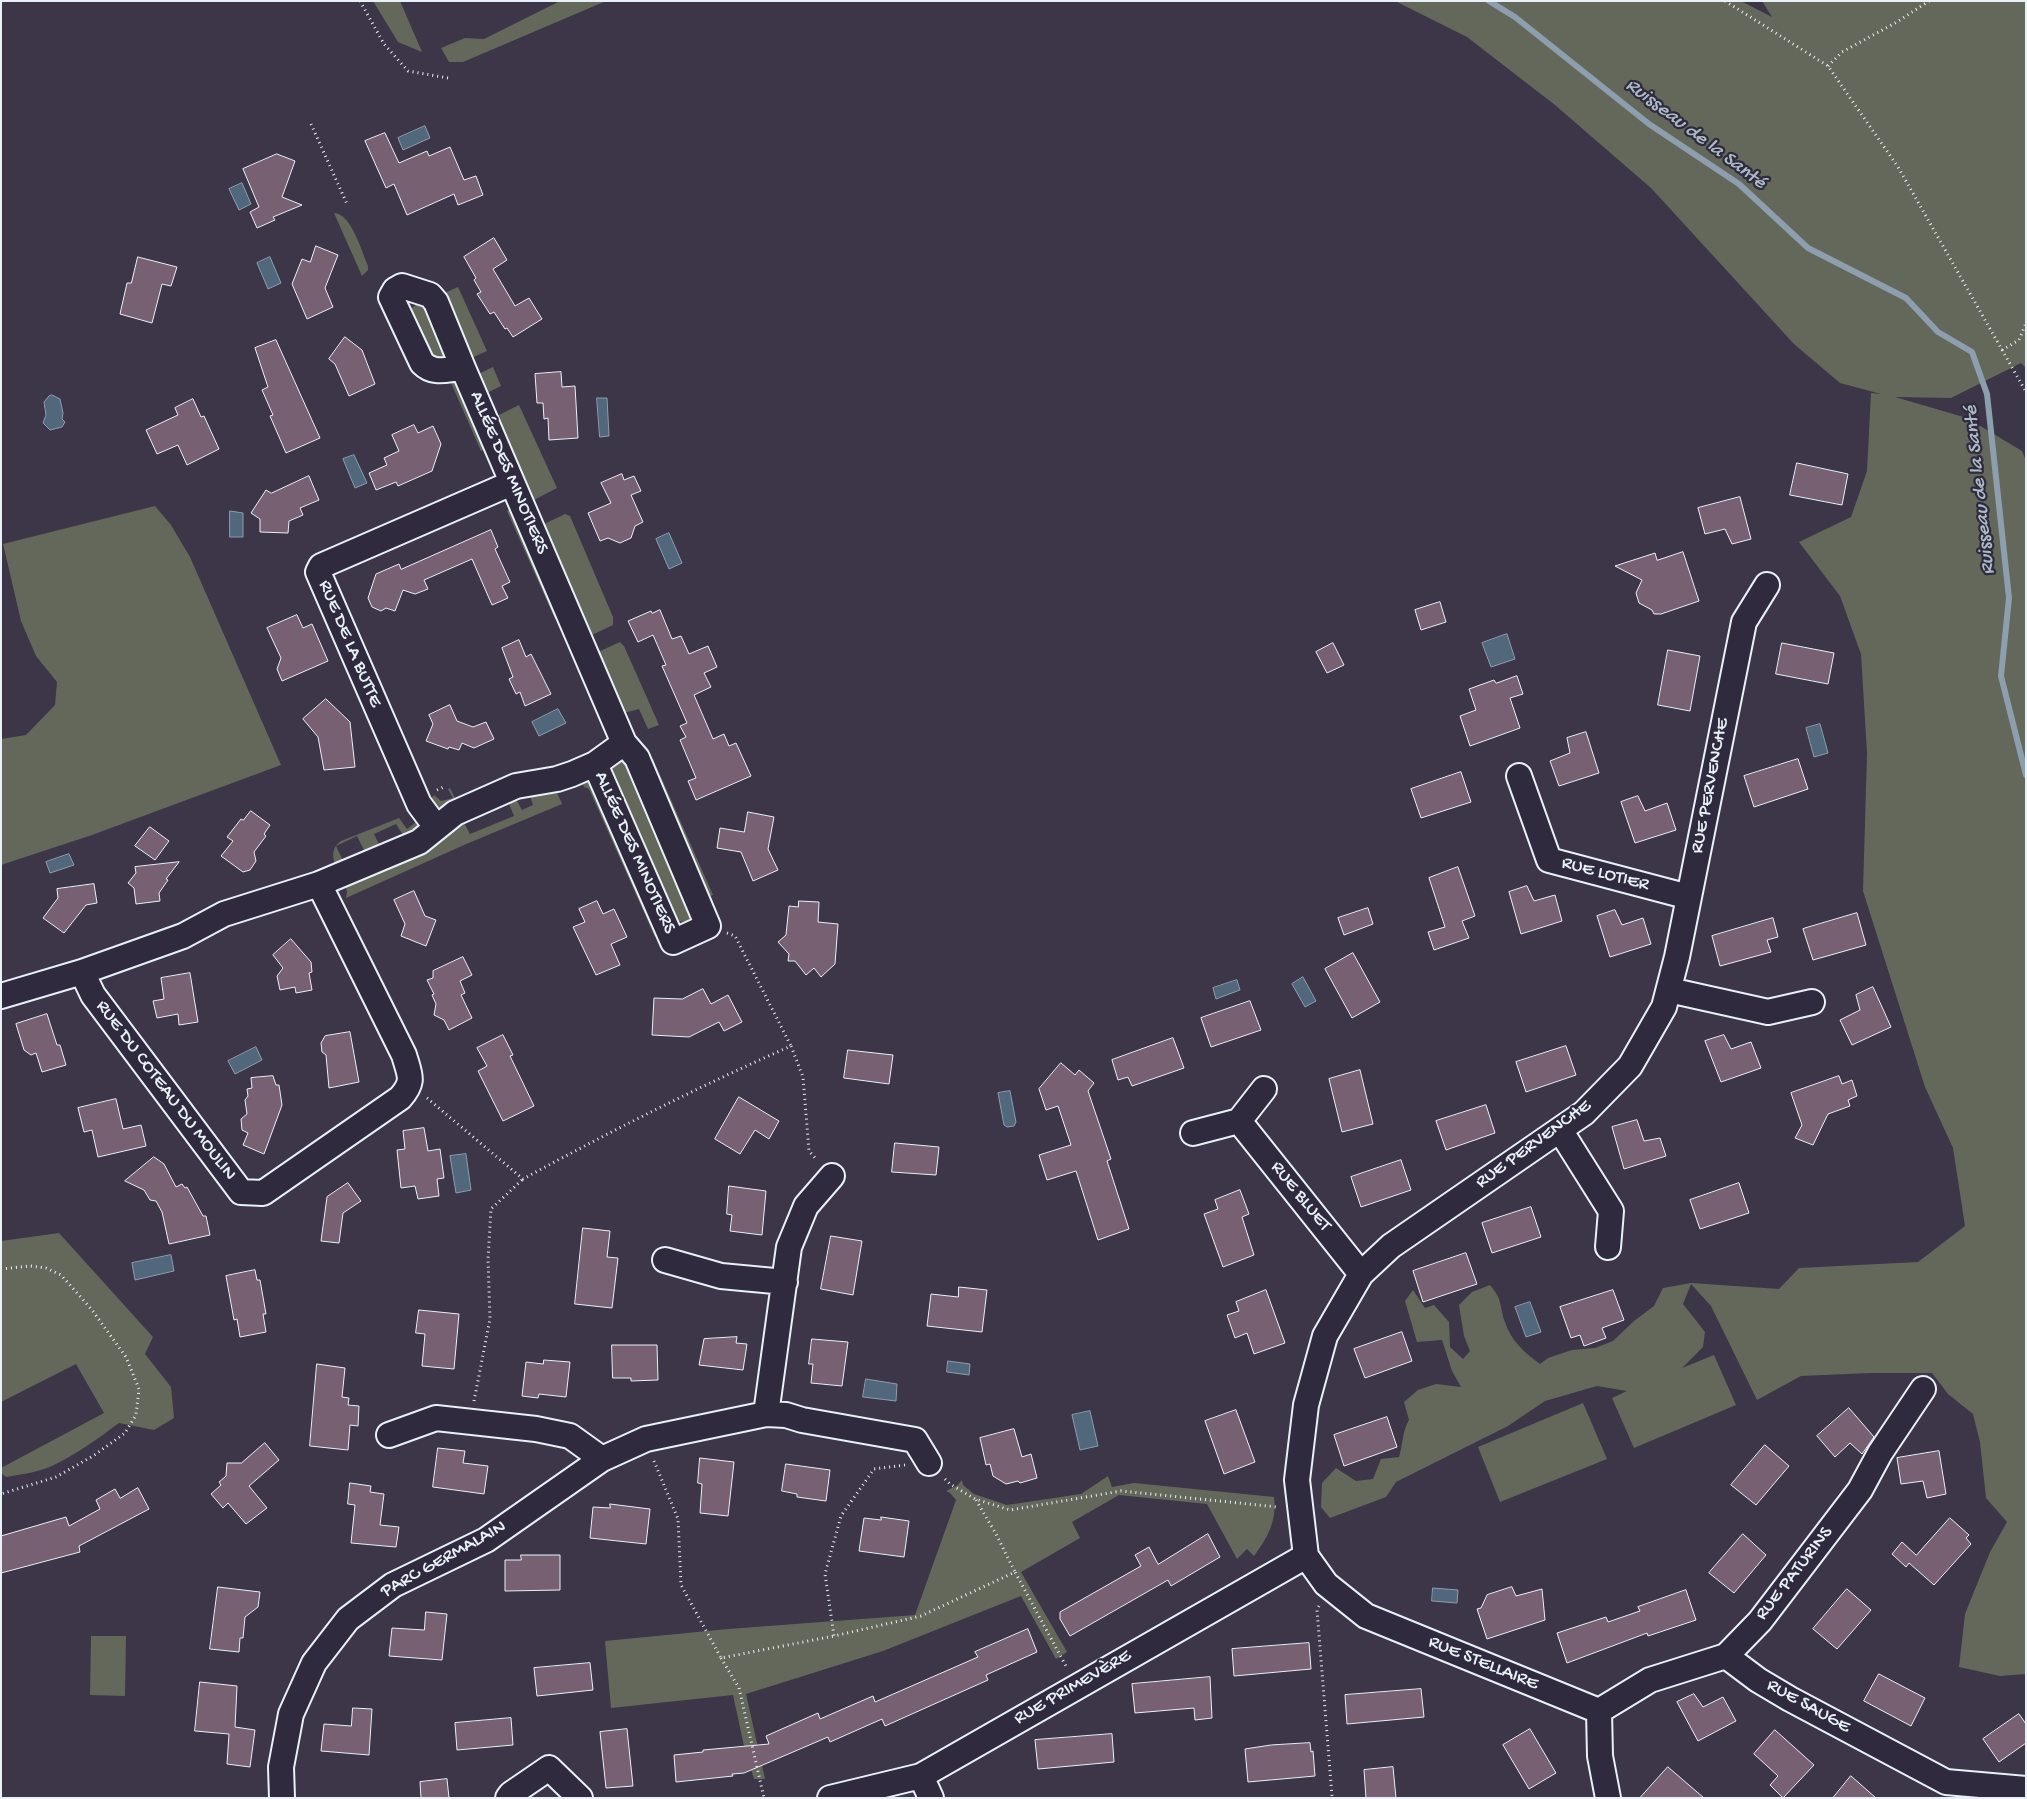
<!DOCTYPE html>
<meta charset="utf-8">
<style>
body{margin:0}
#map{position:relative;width:2027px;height:1799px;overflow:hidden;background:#3d3548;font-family:"Gochi Hand",sans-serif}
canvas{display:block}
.frame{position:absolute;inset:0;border:2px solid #e8f1f8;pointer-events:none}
</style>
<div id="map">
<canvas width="2027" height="1799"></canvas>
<div class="frame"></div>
</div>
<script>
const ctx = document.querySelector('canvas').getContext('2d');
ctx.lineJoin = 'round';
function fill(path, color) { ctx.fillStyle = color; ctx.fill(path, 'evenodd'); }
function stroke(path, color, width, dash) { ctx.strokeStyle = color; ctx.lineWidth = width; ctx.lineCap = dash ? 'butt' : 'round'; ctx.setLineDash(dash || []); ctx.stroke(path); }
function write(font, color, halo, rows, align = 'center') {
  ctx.font = font + ' "Gochi Hand",sans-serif'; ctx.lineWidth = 4.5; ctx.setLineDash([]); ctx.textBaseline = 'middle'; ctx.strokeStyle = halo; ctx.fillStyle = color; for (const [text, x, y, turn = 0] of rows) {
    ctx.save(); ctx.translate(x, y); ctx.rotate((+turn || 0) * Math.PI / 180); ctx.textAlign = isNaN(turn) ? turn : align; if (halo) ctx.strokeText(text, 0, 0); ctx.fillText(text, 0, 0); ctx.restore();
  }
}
const green = new Path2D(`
 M373,1H400L422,52L398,42Z
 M560,1H606L463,62H449L441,48L465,38L484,39Z
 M1395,1H1741L1772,17L1762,1H2026V368L2021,363L1951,398L1895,397L1967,418L2022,451L2026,461V1674L2000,1676L1959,1667L1965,1614L1990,1552L2007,1522L1986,1498L1980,1442L1973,1414L1948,1394L1932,1373H1870L1801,1376L1757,1400L1711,1306L1691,1284L1683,1304L1705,1332L1703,1347L1682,1368L1714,1355L1736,1405L1634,1448L1612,1398L1627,1391L1597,1386L1545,1401L1508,1426L1396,1482L1386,1497L1330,1518L1321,1507L1322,1483L1336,1468L1356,1481L1373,1479L1381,1459L1399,1457C1403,1444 1402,1432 1409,1420L1404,1402L1418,1390L1436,1384L1461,1387L1452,1371L1442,1340L1417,1342L1405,1301L1413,1290L1425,1308L1434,1305L1449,1322L1450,1347L1463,1359L1470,1351L1464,1336L1459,1305L1472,1292L1490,1285C1503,1300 1499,1305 1505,1322C1511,1341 1525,1353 1540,1364L1548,1358L1572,1350L1595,1348L1613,1341L1634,1321L1654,1306L1663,1288L1691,1283L1779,1289L1799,1268L1918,1262L1965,1226L1953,1148L1925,1087L1863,891L1867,753L1861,654L1840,596L1799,542L1851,517L1867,471L1871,393L1881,394L1840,383L1794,344L1651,188L1555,105L1467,37Z
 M334,213C351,213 362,252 368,266V270L362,276Z
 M458,287L487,351L469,359L440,295Z
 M419,302L428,303L447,359H432L411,314L412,308Z
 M493,367L501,386L485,394L476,375Z
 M448,376L455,378L488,448L481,451Z
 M519,405L557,488L532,501L495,417Z
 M155,506L171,525L190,557L281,765L92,835L1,865V739L26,735L55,705L57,682L36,656L21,621L3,544Z
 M514,507L562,616L555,619L507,511Z
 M565,514L570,516L613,617V625L590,636L542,525Z
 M620,642L624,646L659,725L648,729L639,709L624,713L598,652Z
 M653,759L713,895L709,896L705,894L646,762Z
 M617,761L627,762L693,915C688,922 681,924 674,919L608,769Z
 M590,777L660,933L655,937L589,789L584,787L581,779Z
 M450,788L457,802L441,808L428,803L434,795L441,801L453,798L448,789Z
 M556,790L562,804L464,845L346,898L347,891L345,886L462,819L470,834L514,816L507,799H516L522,810L533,805L530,796Z
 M412,815L420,825L419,828L405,838L396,824L374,834L381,848L366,854L357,836L336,846L344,863L336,867C332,857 331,848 341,841L399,818L407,829L415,823Z
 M59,1233L153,1337L145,1354L171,1387L174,1418L154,1430L119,1423C99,1438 78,1453 56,1464C41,1472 23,1474 6,1477L1,1473V1468L104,1413L76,1364L1,1402V1241Z
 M1583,1403L1607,1459L1500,1502L1478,1447Z
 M1108,1476L1112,1487L1134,1483L1274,1497C1277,1521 1268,1537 1254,1556L1247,1549L1237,1559L1207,1504L1119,1495L1072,1522L1080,1538L1021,1572L1067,1652L1056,1659L1021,1596L883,1651L746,1694L765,1779H754L744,1746L733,1695L611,1708L605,1641L728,1629L915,1615L956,1500L950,1493L946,1491L958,1485L962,1480L963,1485L974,1494L1007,1505L1081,1494Z
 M91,1636H126L125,1696L90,1695Z`);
const water = new Path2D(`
 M425,126L430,138L403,150L398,138Z
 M242,183L251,204L239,210L229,189Z
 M270,257L281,283L268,289L257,263Z
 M52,395L60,399L63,413L62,419L65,422L62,427L50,430L43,423L46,415L44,402L49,396Z
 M597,398H607L609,436L600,437Z
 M354,455L367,483L355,488L343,459Z
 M230,511L243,513V537H230Z
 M669,533L682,563L669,569L656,539Z
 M1507,634L1515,659L1491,667L1482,643Z
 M558,709L566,723L539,736L532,722Z
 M1820,724L1828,753L1814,757L1806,728Z
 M69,854L74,865L50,873L46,862Z
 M1303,977L1316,1001L1305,1007L1292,984Z
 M1237,980L1240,990L1216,999L1213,988Z
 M256,1047L262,1060L235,1074L228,1061Z
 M1010,1091L1016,1122L1014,1126L1007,1127L1004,1125L998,1093Z
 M466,1154L471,1190L456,1193L450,1156Z
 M171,1255L174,1271L135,1280L132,1263Z
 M1530,1302L1541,1332L1526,1337L1515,1307Z
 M948,1361L970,1364L969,1375L947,1372Z
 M866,1379L897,1384L896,1401L863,1397Z
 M1090,1411L1098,1446L1080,1450L1072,1415Z
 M1433,1588L1458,1590L1457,1603L1432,1601Z`);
const stream = new Path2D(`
 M1489,1L1515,17L1649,124L1739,184L1808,248L1906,298L1938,332L1972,352L1987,394L2009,598L2001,676L2026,775`);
const building = new Path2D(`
 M385,133L399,163L427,151L429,156L450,147L464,180L476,176L483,195L458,205L454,194L407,215L394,184L386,188L365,141Z
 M277,154L295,161L282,197L302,205L273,217L275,220L257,228L250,212L259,207L243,169Z
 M494,238L507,260L493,269L515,306L529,298L542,319L513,337L507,328L505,329L494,312L490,314L477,294L481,292L474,280L476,278L464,257Z
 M316,246L338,255L325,288L333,307L307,319L292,284L302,259L310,262Z
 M138,257L177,267L171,286L162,284L152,323L120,314L127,283H131Z
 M345,337L362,350L375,384L349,396L335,364L329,359Z
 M276,340L320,438L286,453L270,416L273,415L262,390L268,387L255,348Z
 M561,372L562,387L575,386L578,438L549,440L548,418L544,419L543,403H537L535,374Z
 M193,399L201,417L204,416L219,449L187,465L178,445L157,454L146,430L178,415L175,408Z
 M414,425L418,433L433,426L441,444L432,471L398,486L396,482L376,490L369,473L387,465L384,458L399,451L392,435Z
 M1797,463L1848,474L1842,505L1790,495Z
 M622,474L624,480L634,476L641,491L631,495L643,522L635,526L631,538L620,543L608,538L600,541L588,513L611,503L601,483Z
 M309,476L319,500L300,508L303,515L289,521L288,533L260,532V519L251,513L266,490L271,493Z
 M1740,497L1751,539L1732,544L1725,529L1705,534L1698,508Z
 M491,530L498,547L495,549L510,582L502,586L508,598L492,605L472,559L424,580L428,589L415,594L403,590L395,611L386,608L381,611L372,607L368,598L376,574L399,564L401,569Z
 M1683,552L1699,601L1661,614H1654L1652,610L1639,603L1636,593L1642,580L1615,566L1655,553L1657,560Z
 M1440,602L1446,622L1421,630L1415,610Z
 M660,610L672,639L681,636L689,654L708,646L717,667L704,673L711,687L694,695L713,739L724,734L729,746L736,743L751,776L696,800L688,781L696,778L680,740L686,737L680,726L687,723L662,666L666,665L653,635L638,642L628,621L651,611L652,613Z
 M297,615L303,628L312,624L328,661L282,681L277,669L281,658L267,628Z
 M519,640L526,657L531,654L551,694L525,706L520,692L516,694L509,679L513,677L502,648Z
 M1333,643L1344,665L1327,673L1316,652Z
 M1782,643L1834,653L1828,684L1776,674Z
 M1668,650L1700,656L1690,711L1658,705Z
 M1517,676L1523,694L1510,698L1520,728L1470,746L1460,716L1476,710L1469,689L1494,680L1496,683Z
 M326,699L350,722L355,767L324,770L318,737L303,719Z
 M450,705L457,721L473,727L486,722L494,739L474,748L462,743L459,750L449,747L448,749L426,741L433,724L429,715Z
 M1586,732L1599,773L1559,786L1550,761L1570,753L1567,738Z
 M1798,759L1808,789L1754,807L1744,776Z
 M1461,772L1471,802L1421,818L1411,789Z
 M1638,796L1645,811L1667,803L1676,830L1635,843L1621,802Z
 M251,811L270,825L264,834L266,836L254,852L256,861L250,870L243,872L221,856L233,841L227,837L241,819L243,820Z
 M748,812L774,817L768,849L778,870L753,881L741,852L717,848L720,828L744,832Z
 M150,827L169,841L155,860L135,846Z
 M179,862L166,879L168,880L159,893L160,901L136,904L134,888L128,883L136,873L135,867Z
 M1458,867L1475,916L1462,921L1469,938L1434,950L1428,932L1445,927L1429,878Z
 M94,884L97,903L86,905L64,933L43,918L58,898L57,889Z
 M1527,886L1534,901L1555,895L1562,921L1521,934L1509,892Z
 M414,891L425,916L436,920L426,946L401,936L405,924L394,900Z
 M597,901L603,914L614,909L627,937L611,944L620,965L596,975L573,927L585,922L579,909Z
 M799,901L819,902L818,922L838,924L835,964L821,977L814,968L806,975L795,961H788L789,954L778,942L786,935L789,906L798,907Z
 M1368,908L1373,924L1344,935L1338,918Z
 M1615,910L1622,925L1643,918L1651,944L1610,957L1597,916Z
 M1857,913L1866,945L1813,960L1803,929Z
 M1773,918L1778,937L1767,940L1771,952L1720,966L1712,936Z
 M291,939L311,962L312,972L309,973L312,990L296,993L295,987L280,990L277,976L283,968L273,955Z
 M1353,953L1380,1002L1352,1018L1325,969Z
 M463,957L472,975L460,981L465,993L461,995L472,1018L449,1030L444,1020L434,1015L436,1004L432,995L434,994L427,980L433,978V971Z
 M190,973L198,1022L179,1025L178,1014L157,1018L153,1001L164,999L161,978Z
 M1873,987L1891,1027L1852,1045L1840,1020L1860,1010L1856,995Z
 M703,989L711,1004L728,995L742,1022L724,1031L719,1022L689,1037L652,1035L654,998L682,999Z
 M1250,1001L1261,1030L1211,1047L1201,1018Z
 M47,1014L57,1045H60L66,1065L42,1072L36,1053L31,1055L24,1050L16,1024Z
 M350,1032L359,1082L329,1088L326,1055L322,1052L321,1043L325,1036Z
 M503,1035L513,1055L510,1056L534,1106L503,1121L478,1071L487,1066L477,1048Z
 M1724,1035L1731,1049L1751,1042L1761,1068L1721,1082L1705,1041Z
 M1173,1038L1184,1068L1132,1086L1128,1077L1118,1080L1112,1060Z
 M1566,1046L1576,1075L1526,1092L1516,1062Z
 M848,1050L893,1055L889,1084L844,1078Z
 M1061,1063L1075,1075L1079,1070L1094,1083L1088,1091L1111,1159L1107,1161L1129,1229L1098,1240L1076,1171L1047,1180L1039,1155L1071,1145L1058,1106L1046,1110L1039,1089Z
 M1360,1070L1373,1124L1342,1132L1329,1079Z
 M273,1076L276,1085H279L282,1105L264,1154L243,1145L248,1133L242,1130L241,1119L247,1114L245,1100L248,1096L247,1089L252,1088L251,1078Z
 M1839,1076L1842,1084L1852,1080L1857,1096L1848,1100L1850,1106L1828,1114L1813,1145L1795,1138L1802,1125L1791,1093Z
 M739,1097L779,1121L769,1139L755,1130L740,1154L715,1139Z
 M116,1099L123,1129L141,1125L146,1146L98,1157L92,1130L84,1132L78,1108Z
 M1486,1105L1495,1133L1446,1150L1436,1121Z
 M1637,1120L1644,1141L1660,1138L1666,1156L1624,1169L1612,1127Z
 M424,1128L428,1151L440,1149L444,1178L437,1179L439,1196L418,1199L415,1186L401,1188L397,1150L405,1149L403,1131Z
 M895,1143L939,1147L936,1175L892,1172Z
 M154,1157L164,1164L176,1187L182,1184L185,1188L187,1187L203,1216H206L210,1235L169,1244L162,1212L156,1201L150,1200L144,1190L125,1181Z
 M1401,1160L1411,1190L1361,1207L1351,1177Z
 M348,1183L361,1201L343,1213L339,1243L321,1241L327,1197Z
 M1739,1183L1749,1213L1700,1229L1690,1200Z
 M729,1186L766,1191L762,1235L730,1231L732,1215L727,1214Z
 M1240,1190L1249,1214L1242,1217L1254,1255L1223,1267L1204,1214L1218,1209L1215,1200Z
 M1531,1207L1541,1237L1492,1253L1482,1223Z
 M583,1228L610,1231L607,1257L618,1258L612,1308L575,1304Z
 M831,1236L862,1241L853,1295L821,1289Z
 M1466,1253L1477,1284L1423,1302L1413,1271Z
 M255,1270L257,1280H260L266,1314H263L266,1332L240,1337L237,1319L234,1320L226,1276Z
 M959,1287L987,1290L982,1332L927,1326L931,1294L958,1297Z
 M1266,1290L1285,1343L1254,1354L1247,1333L1235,1338L1227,1315L1239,1311L1236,1302Z
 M1613,1290L1624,1320L1602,1328L1606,1338L1584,1346L1580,1335L1571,1338L1560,1307Z
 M419,1310L459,1314L454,1369L422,1366L425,1334L416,1333Z
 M1402,1332L1412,1361L1365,1378L1354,1349Z
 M737,1337L736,1343L747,1344L743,1370L699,1365L704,1339Z
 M812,1339L848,1342L842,1386L811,1383L813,1364H809Z
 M612,1345H657L658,1380L631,1381V1378H613Z
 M544,1360L570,1362L566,1397L539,1394L538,1398L522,1396L526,1362L543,1364Z
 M317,1364L345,1368L342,1397L349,1398L348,1405L359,1406L358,1426L350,1425L348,1450L310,1446Z
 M1849,1408L1874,1437L1862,1454L1850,1443L1835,1457L1817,1436Z
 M1236,1410L1255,1462L1224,1474L1205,1421Z
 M1387,1417L1397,1447L1344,1466L1334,1435Z
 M1014,1429L1022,1457L1031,1454L1037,1478L1020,1483L1018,1481L1006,1484L993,1476L990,1464L986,1465L980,1438Z
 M265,1443L279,1460L249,1486L267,1508L246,1524L228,1503L223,1508L211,1494L221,1485L219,1482L226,1476L227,1463H241Z
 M1765,1445L1789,1466L1756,1505L1731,1485Z
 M438,1448L465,1451L463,1463L488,1466L484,1494L433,1487Z
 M1939,1451L1946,1494L1927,1498L1923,1481L1901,1484L1897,1458Z
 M700,1458L734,1462L728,1516L700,1513L702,1484L698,1483Z
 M786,1464L830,1470L826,1501L797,1497V1494L782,1491Z
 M350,1483L371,1486L370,1492L384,1494L380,1525L399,1527L396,1547L351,1543L355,1505L348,1504Z
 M138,1488L149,1509L79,1546L80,1552L1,1573V1536L66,1517L69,1526L100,1509L96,1500L115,1489L120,1498Z
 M610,1504L650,1509L646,1544L590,1538L593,1507L610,1508Z
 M881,1517L909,1521L904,1557L859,1551L864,1518L881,1520Z
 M1950,1518L1969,1535L1966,1538L1971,1544L1934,1585L1909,1563L1906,1567L1892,1554L1902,1542L1916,1555Z
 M1208,1534L1220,1557L1171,1586L1168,1580L1070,1636L1060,1619V1612L1141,1566L1135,1555L1149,1547L1158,1564Z
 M1743,1534L1766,1555L1734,1593L1709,1573Z
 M521,1555H560V1590L505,1591V1560H521Z
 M218,1587L260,1592L258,1607L245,1617L243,1638H240L239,1652L210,1649Z
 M1512,1587L1516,1596L1542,1589L1545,1620L1487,1639L1477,1609L1481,1608L1487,1595Z
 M1847,1589L1871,1610L1837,1649L1813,1629Z
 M1686,1590L1696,1620L1648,1636L1647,1633L1567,1663L1557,1633L1606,1617L1608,1622L1640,1611L1638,1607Z
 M426,1612L447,1614L442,1660L389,1656L392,1628L424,1630Z
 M1028,1629L1037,1652L986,1675L988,1680L885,1726L882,1719L830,1742L828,1737L744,1773L732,1774L733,1776L676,1782L674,1755L703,1752V1750L769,1744L766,1736L818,1713L820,1719L873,1696L875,1702L978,1657L975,1652Z
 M1309,1643L1311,1669L1234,1676L1232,1649Z
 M590,1663L593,1690L537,1696L534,1668Z
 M1879,1674L1925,1698L1911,1726L1864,1701Z
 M1210,1677L1212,1718L1195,1720L1194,1708L1135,1713L1132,1684Z
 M200,1682L237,1686L235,1727L255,1730L250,1767L227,1764L229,1734L195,1731Z
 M1421,1689L1424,1717L1347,1724L1345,1695Z
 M1694,1694L1703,1707L1723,1697L1736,1721L1698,1741L1677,1702Z
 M353,1708L372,1709L369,1755L321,1751L324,1724L351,1726Z
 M2019,1714L2026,1724V1743L1999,1762L1983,1739Z
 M511,1718L513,1745L457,1750L455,1723Z
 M627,1729L633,1786L606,1788L600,1732Z
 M1530,1729L1556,1773L1529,1789L1503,1745Z
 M1775,1730L1814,1765L1783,1798L1770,1785L1778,1776L1754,1754Z
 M1112,1734L1114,1762L1038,1769L1035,1740Z
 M1310,1743L1311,1752L1313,1751L1315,1776L1248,1782L1245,1749L1271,1745Z
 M1393,1767L1396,1798H1366L1364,1770Z
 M1668,1767L1704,1798H1640Z
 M1851,1776L1876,1798H1833Z
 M447,1779L449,1798H421L420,1782Z`);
const path = new Path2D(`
 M360,1L384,44L408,71L448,78
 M1725,1L1828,66L1898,167L2026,392
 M1828,66L1842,52L1897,22L1929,1
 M311,124L347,204
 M2002,350L2019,340L2026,323
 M437,790L446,786
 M727,933L735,936L791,1046
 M427,1098L523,1179C611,1131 700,1086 791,1046L803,1077L809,1151L817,1160
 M1,1269L30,1266L46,1268L61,1275L92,1310L126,1357L139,1389L136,1415L125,1433L93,1456L56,1477L1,1494
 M474,1401L490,1319L488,1259L491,1209L523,1179
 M654,1461L678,1519L681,1585L721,1658L834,1636
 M905,1465L874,1469L841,1516L825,1574L834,1636L921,1616L1015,1572L1067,1668
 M945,1479L950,1484L975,1499L1010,1510L1121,1491L1278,1507
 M976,1500L996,1534L1015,1572
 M1319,1606L1317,1610L1332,1796L1330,1798
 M721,1658L739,1688L764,1798`);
const minor = new Path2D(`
 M463,368C447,369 434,375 422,363L391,297L395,290L402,286L430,295L436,302L463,368L624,743L637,758L708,926L673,942L595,764
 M1519,776L1549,860L1689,897
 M436,827L419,804L318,572L321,566L512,483
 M319,884L419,842L455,813L516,786L557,779L572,774L595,764L624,743
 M1669,990L1768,1012L1812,1002
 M1,996L82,972L183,936L224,914L319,884L404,1055C410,1076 415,1081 400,1098L263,1193L241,1192L93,995L82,972
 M1239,1121L1361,1274
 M1560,1130L1611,1211L1608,1247
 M1193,1133L1239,1121L1264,1089
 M665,1260L721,1276L785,1282
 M766,1414L789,1247L806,1206L832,1176
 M389,1435L436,1418L536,1429L570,1436L602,1459
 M1726,1656L1760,1621L1860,1490L1880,1453L1923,1389
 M1599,1711L1650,1680L1726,1656L1758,1680L1790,1699L1946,1782L2026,1789
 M921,1776L931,1798
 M282,1798L281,1767L291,1714L314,1663L348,1619L393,1585L486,1540L602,1459L646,1439L766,1414L786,1415L802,1420L915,1440L929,1463
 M508,1798L511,1794L549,1768L580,1798
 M830,1798L921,1776L1306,1556
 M1608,1798L1600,1756L1599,1711L1366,1616L1326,1584L1306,1556L1297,1480L1306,1405L1325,1336L1361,1274L1391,1246L1584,1113L1630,1066L1664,1007L1677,957L1744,622L1767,585`);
const streetNames = [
 ["ALLÉE DES MINOTIERS",508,473,67],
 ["RUE DE LA BUTTE",349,644,67],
 ["RUE PERVENCHE",1711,786,-79],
 ["ALLÉE DES MINOTIERS",634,853,66],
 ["RUE LOTIER",1605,875,15],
 ["RUE DU COTEAU DU MOULIN",165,1091,53],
 ["RUE PERVENCHE",1534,1145,-36],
 ["RUE BLUET",1300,1197,51],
 ["PARC GERMALAIN",444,1560,-29],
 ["RUE PATURINS",1795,1574,-52],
 ["RUE STELLAIRE",1483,1664,22],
 ["RUE PRIMEVÈRE",1073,1688,-30],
 ["RUE SAUGE",1808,1707,29]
];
const waterNames = [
 ["Ruisseau de la Santé",1695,135,37],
 ["Ruisseau de la Santé",1981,490,-96]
];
fill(green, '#63685b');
fill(water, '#51677c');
stroke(water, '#8d9eae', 1);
stroke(stream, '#8d9eae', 6);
fill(building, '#776072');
stroke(building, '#e8f1f8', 1);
stroke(minor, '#e8f1f8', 28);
stroke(path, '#e8f1f8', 3, [1, 4]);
stroke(minor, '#2f2a3d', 24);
write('19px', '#e8f1f8', '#2f2a3d', streetNames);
write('italic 20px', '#acbac6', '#2f2a3d', waterNames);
</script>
